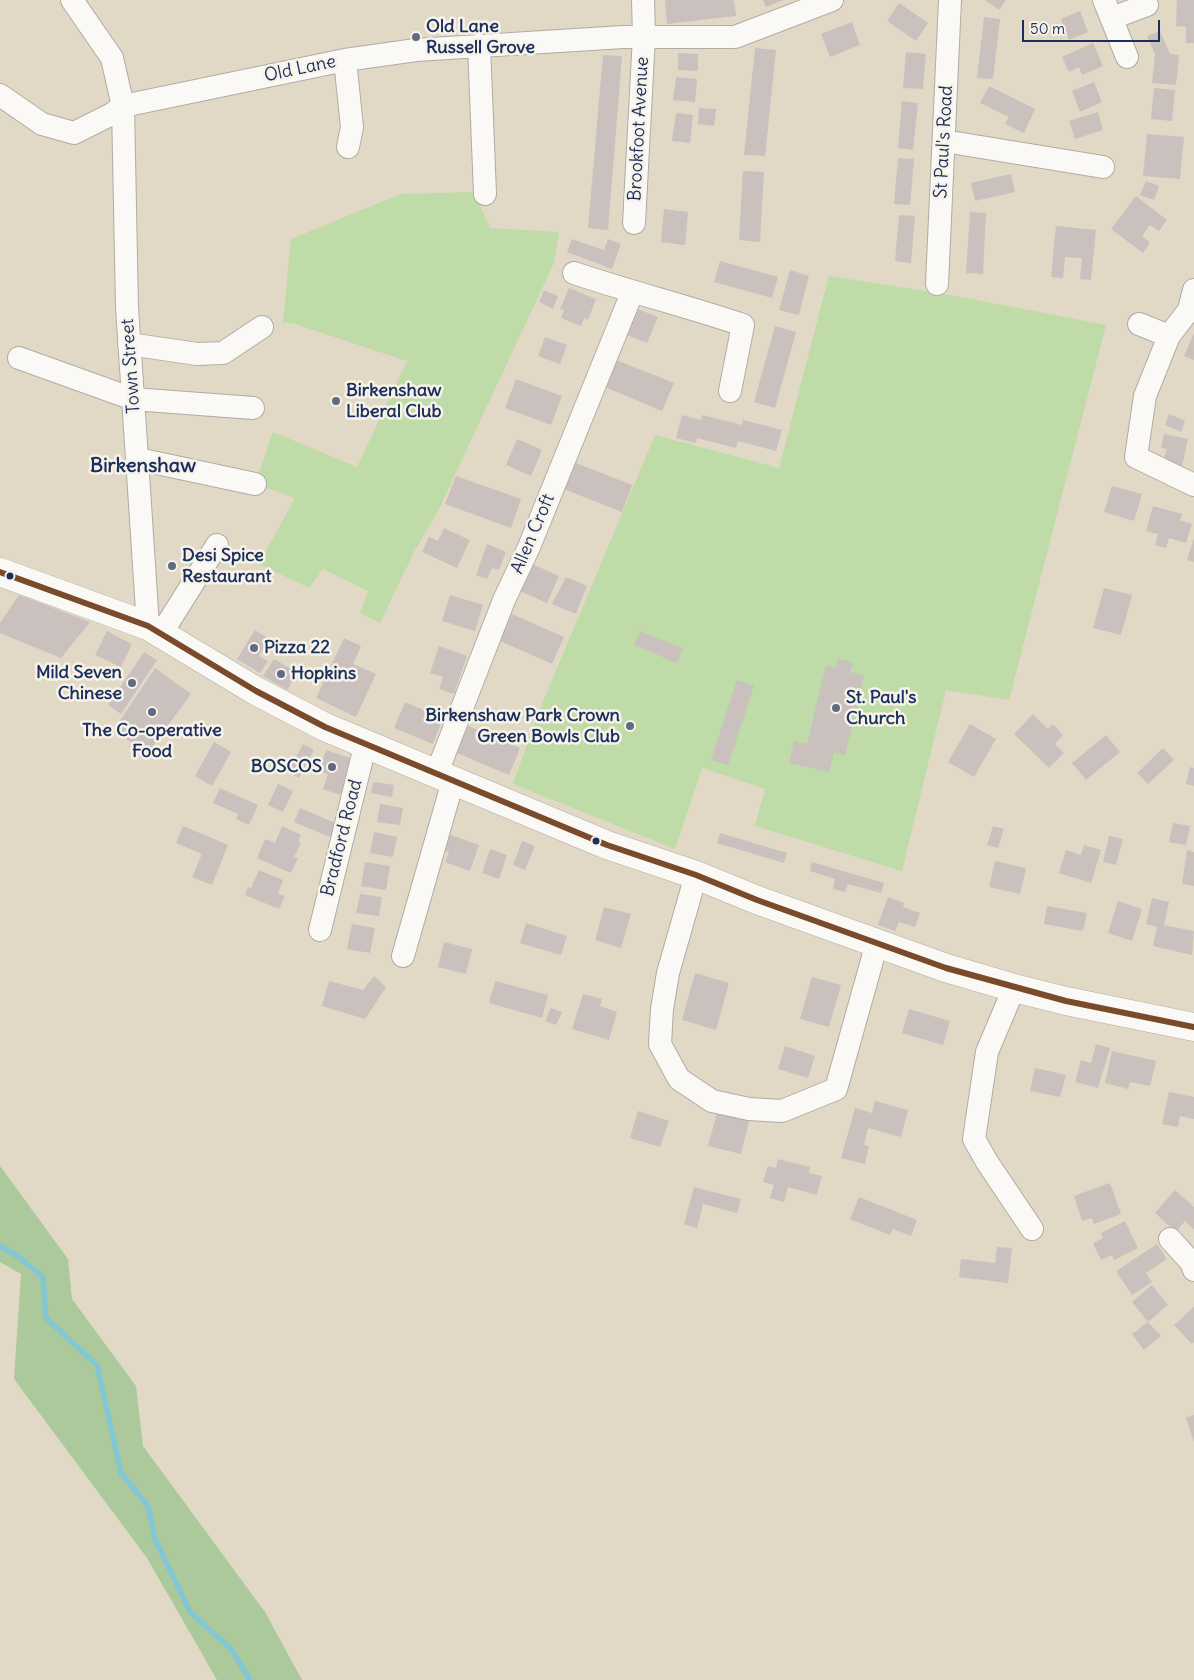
<!DOCTYPE html>
<style>
body{margin:0}
#map{position:relative;width:1194px;height:1680px;overflow:hidden;background:#e1d9c6;font-family:Delius,sans-serif}
canvas{display:block}
.scale{position:absolute;left:1022px;top:20px;width:138px;height:22px;box-sizing:border-box;border:2px solid #1b2f5e;border-top:0;padding-left:6px;font-size:15px;line-height:18px;white-space:nowrap;color:#1b2f5e;-webkit-text-stroke:4px #f7f3e8;paint-order:stroke}
</style>
<div id="map">
<canvas width="1194" height="1680"></canvas>
<div class="scale">50 m</div>
</div>
<script>
const ctx = document.querySelector('canvas').getContext('2d');
ctx.lineJoin = 'round';
function fill(path, color) { ctx.fillStyle = color; ctx.fill(path, 'evenodd'); }
function stroke(path, color, width, dash) { ctx.strokeStyle = color; ctx.lineWidth = width; ctx.lineCap = dash ? 'butt' : 'round'; ctx.setLineDash(dash || []); ctx.stroke(path); }
function write(font, color, halo, rows, align = 'center') {
  ctx.font = font + ' Delius,sans-serif'; ctx.lineWidth = 5; ctx.setLineDash([]); ctx.textBaseline = 'middle'; ctx.strokeStyle = halo; ctx.fillStyle = color; for (const [text, x, y, turn = 0] of rows) {
    ctx.save(); ctx.translate(x, y); ctx.rotate((+turn || 0) * Math.PI / 180); ctx.textAlign = isNaN(turn) ? turn : align; if (halo) ctx.strokeText(text, 0, 0); ctx.fillText(text, 0, 0); ctx.restore();
  }
}
const green = new Path2D(`
 M474,192L490,228L559,232L554,263L437,513L414,552L380,623L360,613L368,591L323,569L309,588L259,564L295,498L255,484L273,432L357,467L407,361L292,323H283L291,239L401,194Z
 M829,276L945,294L1106,325L1009,700L946,690L902,871L755,826L765,789L702,768L675,849L513,784L537,716L655,435L779,468Z`);
const forest = new Path2D(`
 M0,1166L68,1259L72,1299L136,1386L143,1446L265,1612L302,1680H217L147,1558L14,1379L21,1274L0,1262Z`);
const stream = new Path2D(`
 M0,1246L19,1257L43,1277L46,1318L97,1365L121,1473L148,1506L155,1539L190,1612L232,1650L250,1680`);
const building = new Path2D(`
 M665,0H734L736,16L667,24Z
 M763,0H784L766,7Z
 M985,0H1006L999,10Z
 M1177,0H1194V43H1186V27L1176,26Z
 M899,3L928,23L916,41L887,21Z
 M1080,11L1088,32L1069,40L1061,19Z
 M984,17L1000,19L993,79L977,78Z
 M852,22L860,45L830,57L821,34Z
 M1160,31L1170,54L1179,55L1176,85L1152,83L1155,54L1147,36Z
 M1093,43L1103,66L1082,75L1079,67L1069,72L1062,57Z
 M755,48L776,50L765,156L744,155Z
 M906,52L926,54L923,89L903,88Z
 M678,53L698,54V71L678,70Z
 M603,55L622,56L608,230L588,228Z
 M676,77L697,79L695,102L673,100Z
 M1094,82L1102,102L1080,112L1072,91Z
 M989,86L1035,109L1024,133L1005,124L1009,117L980,103Z
 M1154,88L1175,90L1172,121L1151,119Z
 M902,101L918,103L913,150L898,148Z
 M699,108L716,109L714,126L698,124Z
 M1098,112L1103,130L1075,139L1069,121Z
 M676,113L693,115L690,143L672,141Z
 M1147,134L1184,137L1180,179L1143,176Z
 M898,158L914,159L910,205L894,204Z
 M743,171L764,172L760,242L739,240Z
 M1011,174L1015,192L975,201L971,183Z
 M1146,181L1159,186L1154,200L1140,195Z
 M1136,196L1167,220L1159,231L1150,225L1142,236L1150,243L1143,253L1111,229Z
 M664,209L688,212L685,245L661,242Z
 M970,212L986,213L983,274L966,273Z
 M899,215L915,216L911,263L895,261Z
 M1056,226L1096,230L1091,280L1080,279L1082,258L1065,257L1063,278L1051,277Z
 M572,239L604,250L608,239L621,244L612,269L567,252Z
 M720,261L778,277L772,298L714,282Z
 M790,270L809,276L799,315L779,310Z
 M569,288L596,299L588,320L584,318L581,326L561,318L564,310L560,309Z
 M544,290L558,296L553,309L539,302Z
 M632,307L658,317L647,343L622,333Z
 M775,326L796,332L775,408L754,402Z
 M1194,333V360L1184,356Z
 M545,337L567,345L560,364L538,356Z
 M611,358L674,383L662,411L600,385Z
 M516,379L562,396L551,425L505,408Z
 M1169,414L1185,421L1181,432L1165,425Z
 M682,415L701,420L702,415L742,425L743,420L782,430L776,451L738,441L736,448L697,438L696,443L676,438Z
 M1164,434L1188,439L1182,466L1163,462L1167,449L1161,448Z
 M517,439L542,450L531,476L506,465Z
 M571,461L632,485L622,512L561,488Z
 M456,476L521,499L511,528L445,504Z
 M1112,486L1142,494L1134,521L1104,512Z
 M1153,506L1182,514L1180,520L1192,524L1186,543L1169,538L1166,548L1155,545L1158,534L1146,531Z
 M444,528L470,540L457,568L422,552L429,537L438,541Z
 M1194,538V562L1187,560Z
 M487,544L506,552L499,570L492,568L487,579L476,575Z
 M532,564L559,576L547,603L520,591Z
 M566,577L587,586L576,614L552,604Z
 M1104,588L1132,595L1121,635L1093,628Z
 M19,595L90,622L61,658L0,633V623Z
 M450,595L483,605L475,631L442,621Z
 M512,614L564,637L552,664L500,641Z
 M255,630L269,639L259,656L268,661L260,673L237,659Z
 M107,631L132,644L121,667L95,655Z
 M640,631L683,648L677,663L634,645Z
 M344,638L361,646L353,664L376,674L356,717L316,698Z
 M439,646L467,656L454,694L439,689L443,677L430,673Z
 M144,652L157,660L121,714L108,705Z
 M274,659L298,673L287,690L263,676Z
 M838,659L853,662L850,672L864,675L845,755L834,752L829,772L789,763L794,741L807,744L826,665L836,668Z
 M155,668L191,694L147,754L114,730Z
 M737,680L754,686L728,765L711,760Z
 M405,702L443,718L433,744L394,728Z
 M1033,714L1048,729L1053,724L1063,735L1055,744L1064,753L1049,768L1014,734Z
 M970,724L996,739L974,777L948,762Z
 M468,726L520,748L509,775L457,753Z
 M1106,735L1120,752L1086,780L1072,763Z
 M214,742L231,752L212,786L195,776Z
 M303,744L314,750L299,778L288,772Z
 M1163,748L1174,760L1148,784L1137,773Z
 M326,750L353,759L340,795L323,789L328,774L319,771Z
 M1190,767L1194,768V786L1186,784Z
 M373,782L394,785L392,797L371,793Z
 M278,784L293,791L283,812L268,805Z
 M220,788L258,805L249,825L236,819L238,814L213,803Z
 M380,804L403,808L400,825L377,822Z
 M300,808L335,823V839L294,822Z
 M1173,823L1190,826L1186,845L1169,842Z
 M183,826L228,845L212,885L192,877L202,854L176,843Z
 M282,826L301,835L298,842L301,843L294,857L298,858L291,873L257,858L265,839L275,843Z
 M993,826L1004,829L998,848L987,845Z
 M374,832L397,837L393,857L370,853Z
 M720,833L787,853L784,863L717,843Z
 M448,834L479,845L470,871L445,862L449,852L443,850Z
 M1109,836L1123,839L1116,865L1103,862Z
 M522,841L535,846L525,870L513,865Z
 M1084,845L1101,850L1091,883L1059,873L1066,850L1081,855Z
 M490,849L507,855L499,879L482,873Z
 M1187,850L1194,852V886L1182,884Z
 M995,861L1026,868L1020,894L989,887Z
 M365,862L390,866L386,890L361,886Z
 M812,862L884,883L881,893L848,884L845,892L833,889L835,879L810,871Z
 M259,870L283,880L278,894L285,896L279,909L245,895L248,887L251,888Z
 M360,894L382,897L379,916L356,913Z
 M888,897L904,903L903,907L920,913L915,927L899,922L895,931L878,925Z
 M1152,898L1169,902L1164,925L1194,931L1192,955L1153,946L1157,927L1146,924Z
 M1118,901L1142,909L1132,941L1108,933Z
 M1047,906L1087,913L1083,931L1044,924Z
 M604,907L631,914L621,948L595,940Z
 M526,923L567,936L561,955L520,943Z
 M352,924L375,928L370,953L347,949Z
 M444,942L472,949L466,974L438,967Z
 M695,973L729,983L716,1030L682,1020Z
 M374,976L386,987L365,1019L322,1006L329,981L363,990Z
 M812,977L841,985L829,1027L800,1019Z
 M495,981L548,995L542,1018L489,1003Z
 M583,994L602,999L600,1006L617,1012L609,1040L572,1029Z
 M551,1008L562,1012L556,1025L545,1021Z
 M909,1009L950,1021L943,1045L902,1033Z
 M1096,1044L1110,1048L1098,1088L1075,1082L1081,1060L1091,1063Z
 M785,1046L815,1056L808,1078L778,1069Z
 M1112,1051L1156,1061L1150,1086L1130,1082L1128,1089L1105,1083Z
 M1035,1068L1066,1075L1060,1097L1030,1091Z
 M1169,1092L1194,1097V1119L1180,1116L1178,1127L1162,1124Z
 M875,1101L908,1110L901,1137L868,1128L864,1145L869,1146L865,1164L841,1158L855,1108L872,1113Z
 M638,1111L669,1121L660,1147L630,1138Z
 M717,1113L749,1121L741,1154L708,1146Z
 M778,1159L810,1167L809,1173L822,1176L817,1195L788,1187L784,1202L770,1198L774,1185L763,1182L768,1166L776,1168Z
 M1110,1183L1121,1214L1094,1224L1092,1218L1082,1221L1074,1196Z
 M694,1187L741,1199L737,1213L703,1204L697,1228L684,1224Z
 M1175,1190L1194,1207V1229L1185,1221L1176,1232L1155,1213Z
 M859,1197L917,1220L911,1236L893,1229L890,1235L850,1219Z
 M1125,1221L1138,1248L1114,1260L1112,1255L1101,1260L1093,1243L1103,1238L1101,1233Z
 M1157,1244L1167,1259L1146,1273L1152,1282L1132,1295L1116,1271Z
 M997,1247L1012,1248L1008,1283L959,1277L961,1259L995,1263Z
 M1152,1285L1168,1305L1148,1322L1132,1302Z
 M1194,1307V1342L1192,1344L1174,1325Z
 M1148,1322L1161,1336L1144,1350L1132,1334Z
 M1194,1415V1442L1186,1418Z`);
const minor = new Path2D(`
 M72,0L112,58L123,106L127,307L148,626
 M1104,0L1127,57
 M1112,18L1147,5
 M479,45L485,194
 M345,60L352,127L348,147
 M0,95L42,124L74,133L112,114L123,106L345,60L416,50L623,37H735L832,0
 M944,141L1103,167
 M634,223L644,36L643,0
 M574,273C630,292 687,306 743,325L730,391
 M937,284L950,0
 M1194,290L1189,310L1169,336L1145,396L1136,457L1194,485
 M1139,324L1169,336
 M129,344L197,354L223,353L262,327
 M19,358L133,399L253,408
 M138,459L255,484
 M161,634L217,545
 M436,775L504,600L529,547L632,293
 M696,875L668,973L662,1009L660,1044L679,1079L712,1101L749,1109L782,1111L836,1089L877,943
 M320,930L365,746
 M403,956L453,781
 M1014,988L987,1052L974,1139L987,1162L1032,1229
 M1170,1239L1191,1262L1194,1270`);
const major = new Path2D(`
 M0,572L148,626L256,691L325,727L607,845L696,875L757,900L946,968L1014,988L1066,1001L1194,1027`);
const bus1 = new Path2D(`
 M0,572L148,626L256,691L325,727L607,845L696,875L757,900L946,968L1066,1001L1194,1027`);
const markers = [
 [416,37,5,"#606a82"],
 [336,401,5,"#606a82"],
 [172,566,5,"#606a82"],
 [10,576,4.5,"#1b2f5e"],
 [254,648,5,"#606a82"],
 [281,674,5,"#606a82"],
 [132,683,5,"#606a82"],
 [836,708,5,"#606a82"],
 [152,712,5,"#606a82"],
 [630,726,5,"#606a82"],
 [332,767,5,"#606a82"],
 [596,841,4.5,"#1b2f5e"]
];
const poiNames = [
 ["Old Lane",426,27],
 ["Russell Grove",426,48],
 ["Birkenshaw",346,391],
 ["Liberal Club",346,412],
 ["Desi Spice",182,556],
 ["Restaurant",182,577],
 ["Pizza 22",264,648],
 ["Mild Seven",122,673,"right"],
 ["Chinese",122,694,"right"],
 ["Hopkins",291,674],
 ["St. Paul's",846,698],
 ["Church",846,719],
 ["Birkenshaw Park Crown",620,716,"right"],
 ["Green Bowls Club",620,737,"right"],
 ["The Co-operative",152,731,"center"],
 ["Food",152,752,"center"],
 ["BOSCOS",322,767,"right"]
];
const streetNames = [
 ["Old Lane",300,69,-12],
 ["Brookfoot Avenue",639,129,-87],
 ["St Paul's Road",944,142,-87],
 ["Town Street",131,366,-94],
 ["Allen Croft",533,534,-67],
 ["Bradford Road",342,838,-76]
];
const quarterNames = [
 ["Birkenshaw",143,466]
];
fill(green, '#bedba8');
fill(forest, '#acc99c');
stroke(stream, '#83c6d4', 5.5);
fill(building, '#cac0be');
stroke(minor, '#b0aca4', 24);
stroke(major, '#b0aca4', 29);
stroke(minor, '#faf9f6', 22);
stroke(major, '#faf9f6', 28);
stroke(bus1, '#7a4b2a', 6);
for (const [x, y, r, color] of markers) { const dot = new Path2D(); dot.arc(x, y, r, 0, 2 * Math.PI); ctx.fillStyle = color; ctx.fill(dot); stroke(dot, '#f7f3e8', 2); }
write('bold 18px', '#1b2f5e', '#f7f3e8', poiNames, 'left');
write('18px', '#1b2f5e', '#f7f3e8', streetNames);
write('bold 20px', '#1b2f5e', '#f7f3e8', quarterNames);
</script>
